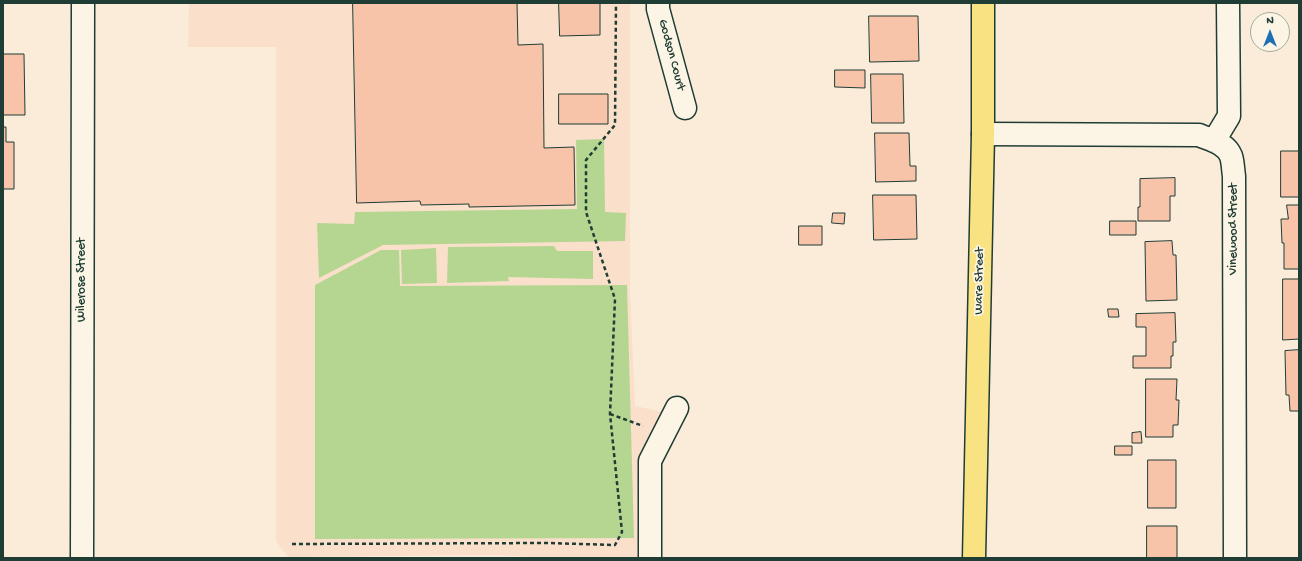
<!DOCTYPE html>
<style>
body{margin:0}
#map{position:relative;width:1302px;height:561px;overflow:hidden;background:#fbebd9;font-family:"Gochi Hand",sans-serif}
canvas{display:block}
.frame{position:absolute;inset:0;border:4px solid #1f3d34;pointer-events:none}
.north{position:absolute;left:1250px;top:12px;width:40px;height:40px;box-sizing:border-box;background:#fcf5e5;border:1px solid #a4ab9e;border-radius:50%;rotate:0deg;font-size:11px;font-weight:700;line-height:16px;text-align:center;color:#1f3d34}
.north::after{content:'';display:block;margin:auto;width:14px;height:18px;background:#1f6fb2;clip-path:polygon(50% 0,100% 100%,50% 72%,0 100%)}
</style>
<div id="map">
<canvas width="1302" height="561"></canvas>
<div class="frame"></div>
<div class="north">N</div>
</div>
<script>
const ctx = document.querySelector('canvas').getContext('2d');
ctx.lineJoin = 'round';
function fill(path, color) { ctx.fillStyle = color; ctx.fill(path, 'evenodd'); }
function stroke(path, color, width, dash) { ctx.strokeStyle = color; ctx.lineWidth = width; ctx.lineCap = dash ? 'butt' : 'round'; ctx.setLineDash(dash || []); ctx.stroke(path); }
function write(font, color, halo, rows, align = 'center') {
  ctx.font = font + ' "Gochi Hand",sans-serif'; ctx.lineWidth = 3.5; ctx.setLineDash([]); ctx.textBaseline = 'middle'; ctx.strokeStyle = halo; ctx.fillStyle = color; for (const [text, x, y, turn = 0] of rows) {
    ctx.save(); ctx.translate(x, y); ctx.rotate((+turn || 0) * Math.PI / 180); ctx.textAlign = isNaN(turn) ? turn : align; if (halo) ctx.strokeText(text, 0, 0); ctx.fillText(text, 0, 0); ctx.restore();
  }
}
const built = new Path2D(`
 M189,3H630V292L635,406L667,413L645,558H546L498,555L288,557L276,541V47H188Z`);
const green = new Path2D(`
 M604,139L605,212L626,213L625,241L383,245L319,278L317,223L354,224L355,212L577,209L576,140Z
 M554,246L557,251H593V279L508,277L509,281L447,283L448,247Z
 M436,248L437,283L402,284L401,250Z
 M381,250H399L400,286L627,285L634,538L315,539V285Z`);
const building = new Path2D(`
 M353,3H517L518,45L543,44L544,148L574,147L575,205L469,207V204L421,205L420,201L357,203Z
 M559,3H600V35L560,36Z
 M869,16H918L919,61L870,62Z
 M3,54H24L25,115H3Z
 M835,70H865V88L835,87Z
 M871,74H903L904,123H872Z
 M559,94H608V124H559Z
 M3,127H6V142H14V189H3Z
 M875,133H909L910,166H916V181L876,182Z
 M1281,151H1299V197H1281Z
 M1175,178V196H1170V221H1138V207H1140V179Z
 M873,195H916L917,239L874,240Z
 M1287,205H1299V269H1284V243H1282L1281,219H1288Z
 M833,213H845L844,224L832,223Z
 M1110,221H1136V235H1110Z
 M799,226H822V245H799Z
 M1172,241L1173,255H1176L1177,300L1146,301L1145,242Z
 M1283,279H1299V339L1283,340Z
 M1108,309H1118L1119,317H1109Z
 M1175,313L1176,342H1173V356H1171V368H1133V356H1146V327H1136V314Z
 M1299,350V411H1290L1289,395H1286L1285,351Z
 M1146,379H1177L1176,400H1179L1178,425H1173V437H1146Z
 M1141,432L1142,443H1132V433Z
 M1115,446H1132V455H1115Z
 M1148,460H1176V508H1148Z
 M1147,526H1177V558H1147Z`);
const path = new Path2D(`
 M610,414L643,426
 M292,544L547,543L615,545L622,532L610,414L615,299L586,212V160L615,125L616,3`);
const minor = new Path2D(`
 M658,3V9L685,108
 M983,134L1199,135C1210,140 1226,143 1231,156C1233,162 1233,170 1234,176L1235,558
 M1214,141L1229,116L1228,3
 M82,558L83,3
 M650,558V461L677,408`);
const major = new Path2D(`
 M974,558L983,134V3`);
const streetNames = [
 ["Godson Court",671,55,75],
 ["Vinewood Street",1234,229,-90],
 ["Wilerose Street",82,280,-90],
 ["Ware Street",980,281,-89]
];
fill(built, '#fadfcb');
fill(green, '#b4d690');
fill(building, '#f8c4a9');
stroke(building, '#1f3d34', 1);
stroke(minor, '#1f3d34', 25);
stroke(major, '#1f3d34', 25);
stroke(path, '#1f3d34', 2.5, [4, 3]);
stroke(minor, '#fcf5e5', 22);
stroke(major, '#f8e281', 22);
write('13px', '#1f3d34', '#fcf5e5', streetNames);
</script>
